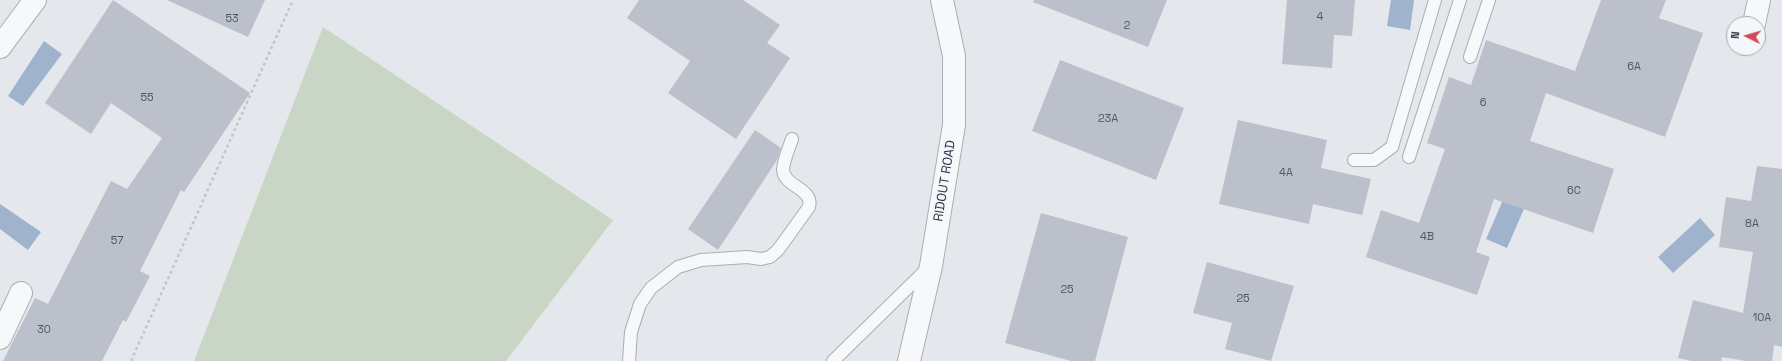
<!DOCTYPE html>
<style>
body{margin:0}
#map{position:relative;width:1782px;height:361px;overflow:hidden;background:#e4e7ec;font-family:"Space Grotesk",sans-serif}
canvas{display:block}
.north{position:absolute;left:1726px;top:16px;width:40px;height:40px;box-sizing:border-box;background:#f4f6f9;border:1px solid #a4a8b1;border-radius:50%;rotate:275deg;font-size:11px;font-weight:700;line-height:16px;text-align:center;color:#2b3445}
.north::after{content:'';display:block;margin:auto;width:14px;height:18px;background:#d1495b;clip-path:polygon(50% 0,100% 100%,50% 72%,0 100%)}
</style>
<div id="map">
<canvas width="1782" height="361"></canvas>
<div class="north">N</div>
</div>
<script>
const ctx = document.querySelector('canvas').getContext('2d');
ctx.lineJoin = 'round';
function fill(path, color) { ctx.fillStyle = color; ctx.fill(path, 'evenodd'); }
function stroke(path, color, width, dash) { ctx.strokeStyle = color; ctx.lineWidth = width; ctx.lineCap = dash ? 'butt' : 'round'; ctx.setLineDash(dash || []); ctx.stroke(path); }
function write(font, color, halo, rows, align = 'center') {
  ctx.font = font + ' "Space Grotesk",sans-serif'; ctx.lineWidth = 3.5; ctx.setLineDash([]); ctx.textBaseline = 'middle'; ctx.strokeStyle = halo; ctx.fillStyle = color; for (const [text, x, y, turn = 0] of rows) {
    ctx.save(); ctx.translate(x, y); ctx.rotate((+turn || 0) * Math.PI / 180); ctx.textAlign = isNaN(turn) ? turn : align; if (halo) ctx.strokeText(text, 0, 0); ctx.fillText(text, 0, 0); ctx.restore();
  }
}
const green = new Path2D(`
 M323,27L613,220L506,361H194Z`);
const water = new Path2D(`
 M1391,0H1414L1410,30L1387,26Z
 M44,41L62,54L23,106L8,96Z
 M1506,193L1527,202L1507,248L1486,239Z
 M0,204L41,232L28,250L0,229Z
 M1700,218L1715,235L1673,273L1658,257Z`);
const building = new Path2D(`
 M113,0L250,93L184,192L181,190L140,271L150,276L126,322L123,320L102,361H3L35,298L48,304L111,181L127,189L162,138L111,103L91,134L45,103Z
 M167,0H265L248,37Z
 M639,0H743L780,25L767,43L790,58L736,139L668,93L690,61L627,18Z
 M1034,0H1167L1148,47L1033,2Z
 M1287,0H1355L1352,36L1334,35L1332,68L1282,64Z
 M1601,0H1666L1659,18L1703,33L1665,137L1546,93L1530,141L1614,169L1593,233L1494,199L1476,252L1490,257L1477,295L1366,257L1381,210L1419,223L1445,149L1427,143L1449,77L1471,85L1486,40L1575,71Z
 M1060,60L1184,108L1156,180L1032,131Z
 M1238,120L1327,140L1321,168L1371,179L1362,215L1313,204L1309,224L1219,204Z
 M755,130L781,148L777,160L718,250L688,229Z
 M1757,166L1782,169V347L1774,345L1772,361H1746L1722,357L1721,361H1692L1678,358L1693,300L1743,313L1753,252L1719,247L1726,197L1751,201Z
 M1041,213L1128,237L1095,361H1071L1005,343Z
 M1207,262L1294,286L1271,361L1225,349L1232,323L1193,313Z`);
const path = new Path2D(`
 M131,361L293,0`);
const service = new Path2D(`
 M1470,57L1489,0
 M1409,157L1460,0
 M1354,160H1374L1392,147L1435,0
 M629,361L631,332L640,304L651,288L678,267L701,260L747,257L761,259L770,257L778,250L809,207C814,188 783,187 783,169C784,159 789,148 792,139
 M833,361L928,268`);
const minor = new Path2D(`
 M1754,24L1759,0
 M0,47L35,0
 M0,338L21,293
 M909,361L931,266L954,125V56L942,0`);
const numberNames = [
 ["4",1320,17],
 ["53",232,19],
 ["2",1127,26],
 ["6A",1634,67],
 ["55",147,98],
 ["6",1483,103],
 ["23A",1108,119],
 ["4A",1286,173],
 ["6C",1574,191],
 ["8A",1752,224],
 ["4B",1427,237],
 ["57",117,241],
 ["25",1067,290],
 ["25",1243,299],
 ["10A",1762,318],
 ["30",44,330]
];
const streetNames = [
 ["RIDOUT ROAD",945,181,-81]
];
fill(green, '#c9d6c5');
fill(water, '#9fb4cc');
fill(building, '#bbc0ca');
stroke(service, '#a9aeb7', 14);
stroke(minor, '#a9aeb7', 24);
stroke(path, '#c2c5cb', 2.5, [3, 3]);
stroke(service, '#f7f8fa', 12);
stroke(minor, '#f7f8fa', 22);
write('11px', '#4f5766', null, numberNames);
write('13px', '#2b3445', '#f4f6f9', streetNames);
</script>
